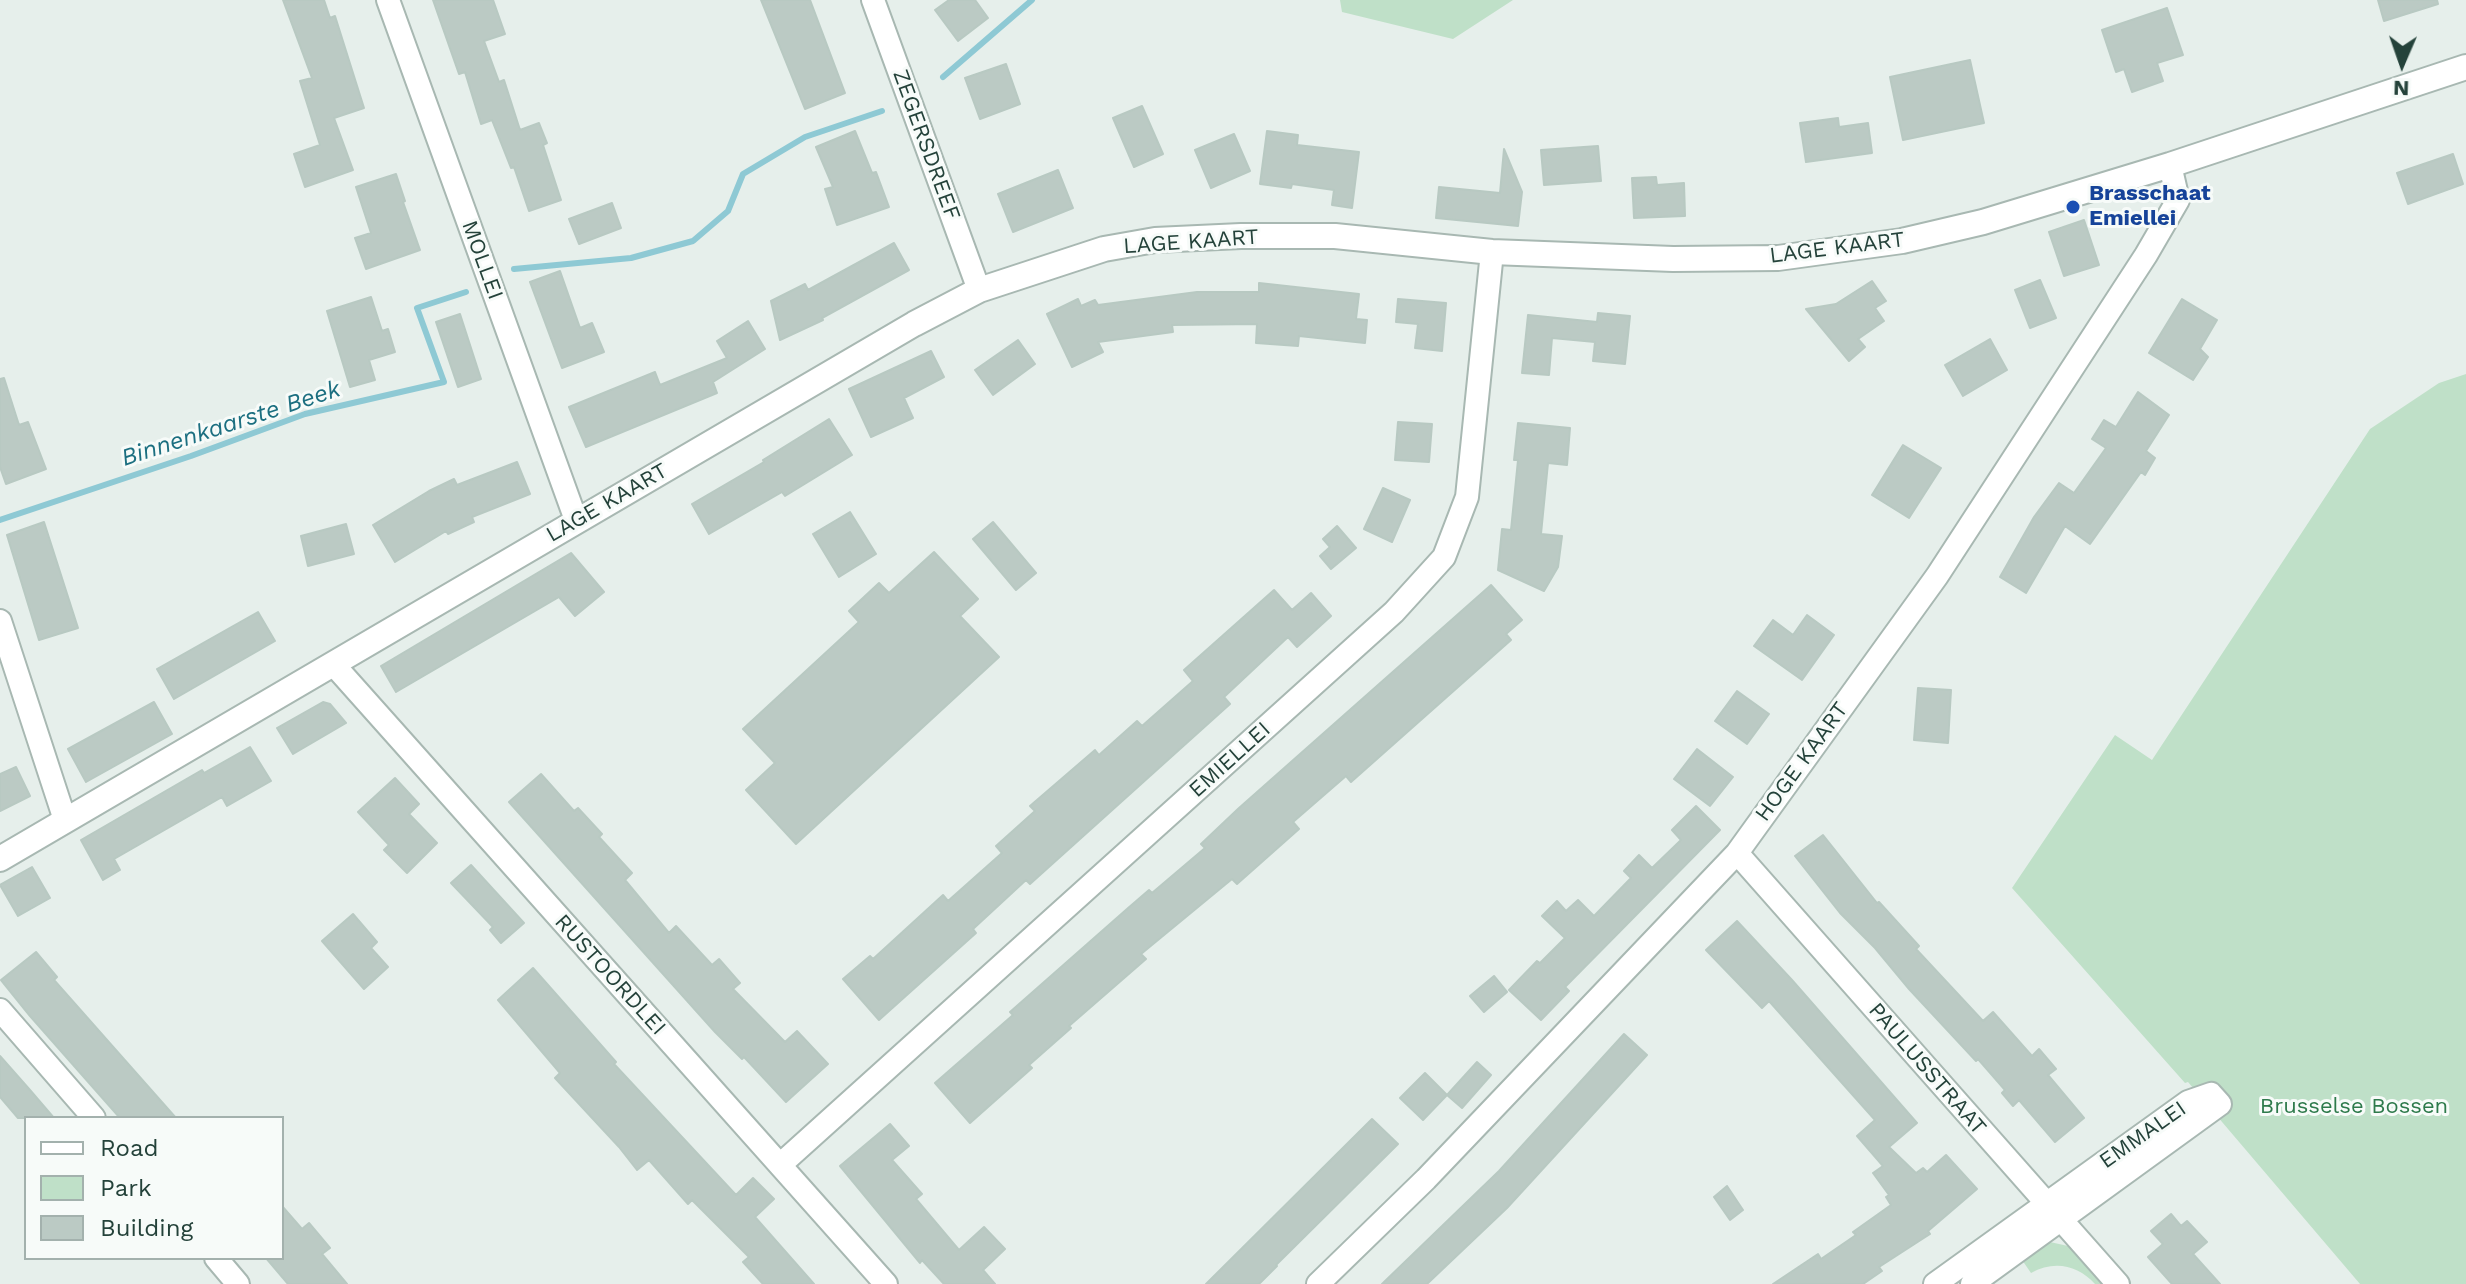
<!DOCTYPE html>
<style>
body{margin:0}
#map{position:relative;width:2466px;height:1284px;overflow:hidden;background:#e6efeb;font-family:"Work Sans",sans-serif}
canvas{display:block}
.legend{position:absolute;left:24px;top:1116px;width:260px;height:144px;box-sizing:border-box;background:#f7fbf9;border:2px solid #a3b1ad;margin:0;padding:10px 14px;list-style:none;font-size:24px;color:#24423a}
.legend li{display:flex;align-items:center;gap:16px;height:40px}
.legend b{width:40px;border:2px solid #a3b1ad}
.north{position:absolute;left:2362px;top:24px;width:80px;height:80px;-webkit-text-stroke:6px #f7fbf9;paint-order:stroke;rotate:182deg;font-size:22px;font-weight:700;line-height:32px;text-align:center;color:#24423a}
.north::after{content:'';display:block;margin:auto;width:28px;height:36px;background:#24423a;clip-path:polygon(50% 0,100% 100%,50% 72%,0 100%)}
</style>
<div id="map">
<canvas width="2466" height="1284"></canvas>
<ul class="legend">
<li><b style="height:10px;background:#fff"></b>Road</li>
<li><b style="height:22px;background:#bfe0c8"></b>Park</li>
<li><b style="height:22px;background:#bbcac4"></b>Building</li>
</ul>
<div class="north">N</div>
</div>
<script>
const ctx = document.querySelector('canvas').getContext('2d');
ctx.lineJoin = 'round';
function fill(path, color) { ctx.fillStyle = color; ctx.fill(path, 'evenodd'); }
function stroke(path, color, width, dash) { ctx.strokeStyle = color; ctx.lineWidth = width; ctx.lineCap = dash ? 'butt' : 'round'; ctx.setLineDash(dash || []); ctx.stroke(path); }
function write(font, color, halo, rows, align = 'center') {
  ctx.font = font + ' "Work Sans",sans-serif'; ctx.lineWidth = 6; ctx.setLineDash([]); ctx.textBaseline = 'middle'; ctx.strokeStyle = halo; ctx.fillStyle = color; for (const [text, x, y, turn = 0] of rows) {
    ctx.save(); ctx.translate(x, y); ctx.rotate((+turn || 0) * Math.PI / 180); ctx.textAlign = isNaN(turn) ? turn : align; if (halo) ctx.strokeText(text, 0, 0); ctx.fillText(text, 0, 0); ctx.restore();
  }
}
const green = new Path2D(`
 M1340,0H1513L1453,39L1342,12Z
 M2466,374V1284H2360L2188,1082L2185,1083L2012,888L2115,735L2152,760L2370,429L2439,383Z
 M2050,1242L2068,1246L2104,1284H2095C2078,1265 2054,1260 2031,1273L2020,1257L2044,1243Z`);
const stream = new Path2D(`
 M943,77L1032,0
 M514,269L631,258L693,241L728,211L743,174L805,137L882,111
 M0,520L191,456L305,414L444,382L417,308L466,292`);
const building = new Path2D(`
 M283,0H324L330,18L335,16L364,108L334,118L353,170L305,187L294,154L320,145L300,81L312,78Z
 M433,0H493L505,34L484,41L499,82L504,80L520,130L539,123L547,143L543,145L561,200L529,211L514,167L511,168L492,120L481,124L465,72L459,74Z
 M761,0H810L845,93L805,109Z
 M949,0H975L988,18L958,41L935,10Z
 M2378,0H2437L2438,4L2384,21Z
 M2167,8L2183,55L2157,63L2163,81L2132,92L2124,69L2116,72L2102,30Z
 M1970,60L1984,123L1903,140L1890,77Z
 M1006,64L1020,104L980,119L965,78Z
 M1142,106L1163,154L1134,167L1113,118Z
 M1838,118L1839,127L1868,123L1872,153L1806,162L1800,123Z
 M855,131L872,173L876,172L889,207L837,225L825,189L833,187L816,147Z
 M1267,131L1298,135L1297,145L1359,152L1352,208L1332,205L1334,190L1292,184L1291,188L1260,184Z
 M1234,134L1250,171L1211,188L1195,150Z
 M1598,146L1601,181L1544,185L1541,150Z
 M1504,149L1522,192L1518,226L1436,218L1439,187L1500,193Z
 M2453,154L2463,184L2408,204L2397,173Z
 M1058,170L1073,208L1013,232L998,194Z
 M396,174L405,201L403,202L420,250L366,269L355,238L371,233L356,187Z
 M1656,177L1657,185L1684,183L1685,216L1634,218L1632,178Z
 M612,203L621,228L579,244L569,219Z
 M2084,220L2099,265L2064,276L2049,232Z
 M894,243L909,270L822,318L823,320L780,340L771,301L805,284L808,290Z
 M560,271L580,328L592,323L604,352L562,368L530,282Z
 M2040,280L2056,318L2030,328L2015,290Z
 M1872,281L1886,301L1875,308L1884,321L1858,339L1865,347L1849,361L1806,309L1836,304Z
 M1259,283L1359,294L1356,319L1367,320L1365,343L1299,336L1298,346L1256,343L1257,324L1172,325L1173,332L1098,342L1103,352L1072,367L1047,314L1078,299L1081,306L1095,300L1098,305L1197,292H1259Z
 M371,297L382,331L388,329L395,352L369,360L375,380L350,387L327,311Z
 M1398,299L1446,303L1442,351L1415,348L1418,324L1396,322Z
 M2182,299L2217,320L2200,349L2208,357L2193,380L2149,353Z
 M1598,313L1630,316L1625,364L1593,361L1595,342L1552,338L1549,375L1522,373L1528,315L1597,322Z
 M460,314L481,379L458,387L436,322Z
 M748,321L765,349L713,382L717,393L586,447L569,407L655,372L660,385L727,358L717,341Z
 M1990,339L2007,370L1963,396L1945,365Z
 M1018,340L1035,364L993,395L975,370Z
 M931,351L944,377L904,398L913,418L871,437L849,389Z
 M4,378L19,425L28,422L46,469L6,484L0,467V379Z
 M2138,392L2169,415L2146,451L2155,458L2145,475L2141,472L2090,544L2065,526L2026,593L2000,577L2034,517L2059,483L2074,493L2106,448L2092,439L2104,420L2116,427Z
 M829,419L852,455L785,496L782,492L709,534L692,504L764,462L763,460Z
 M1398,422L1432,424L1429,462L1395,460Z
 M1518,423L1570,428L1567,465L1548,463L1541,534L1562,536L1558,567L1544,591L1498,570L1502,529L1511,530L1518,460H1514Z
 M1903,445L1941,468L1909,518L1872,495Z
 M517,462L530,494L472,517L474,522L448,534L446,531L395,562L373,525L429,491L454,479L457,485Z
 M1383,488L1410,500L1392,542L1364,529Z
 M850,512L876,554L839,577L813,534Z
 M44,522L78,628L39,640L7,535Z
 M993,522L1036,573L1016,590L973,539Z
 M346,524L354,554L308,566L301,536Z
 M1337,526L1356,548L1331,569L1320,556L1330,547L1323,539Z
 M934,552L978,599L960,616L999,657L796,844L746,790L775,763L743,729L859,622L849,611L879,583L889,593Z
 M571,553L604,592L575,616L559,597L396,692L381,666Z
 M1491,585L1522,620L1506,634L1511,640L1351,782L1346,776L1293,822L1299,829L1237,884L1232,879L1141,954L1146,959L1069,1026L1071,1028L1029,1065L1032,1068L970,1123L935,1083L1013,1015L1010,1012L1127,909L1149,890L1152,893L1205,848L1201,844L1239,808Z
 M1274,590L1292,610L1311,593L1331,616L1297,647L1288,637L1224,697L1230,704L1030,884L1026,880L973,929L976,933L879,1020L843,979L870,956L873,959L943,895L948,901L1002,853L996,846L1035,811L1030,806L1095,750L1099,755L1137,721L1142,726L1193,681L1184,670Z
 M258,612L275,641L174,699L157,669Z
 M1807,615L1834,635L1802,680L1754,646L1773,620L1793,635Z
 M1918,688L1951,690L1948,743L1914,740Z
 M1737,691L1769,714L1747,744L1715,721Z
 M154,702L172,734L86,782L68,749Z
 M323,702L330,704L346,723L293,754L277,728Z
 M250,747L271,781L227,806L222,797L114,859L120,870L103,880L81,840L202,770L204,773Z
 M1697,749L1733,777L1710,806L1674,779Z
 M16,767L30,796L0,811V774Z
 M541,774L574,811L578,808L602,834L599,837L632,873L625,880L669,933L676,926L712,965L719,959L740,983L733,989L785,1042L797,1031L828,1064L786,1102L744,1057L742,1059L715,1032L509,802Z
 M395,778L419,804L409,814L437,843L407,873L384,850L389,845L358,812Z
 M1696,806L1720,830L1565,987L1569,991L1541,1020L1509,990L1537,961L1540,963L1565,938L1542,916L1557,901L1566,911L1578,900L1594,916L1631,878L1624,871L1639,855L1652,868L1681,840L1672,830Z
 M1823,835L1877,903L1879,902L1919,946L1916,949L1983,1021L1993,1012L2032,1056L2039,1049L2056,1069L2048,1075L2084,1118L2055,1142L2019,1100L2013,1106L2002,1093L2005,1090L1978,1059L1976,1061L1909,989L1875,948L1840,913L1795,856Z
 M471,865L524,923L501,943L490,930L493,927L451,883Z
 M32,867L50,898L18,916L0,885Z
 M353,914L377,942L371,948L388,967L364,989L322,941Z
 M1737,921L1792,980L1917,1123L1889,1147L1916,1173L1923,1168L1927,1172L1946,1155L1977,1189L1928,1231L1930,1234L1879,1267L1882,1271L1863,1284H1773L1818,1254L1821,1259L1856,1235L1853,1232L1891,1205L1886,1197L1889,1195L1873,1173L1883,1166L1857,1136L1875,1120L1769,1001L1762,1008L1706,950Z
 M36,952L57,977L54,980L176,1118H120L30,1016L1,980Z
 M533,968L616,1062L614,1064L736,1195L753,1178L774,1199L755,1217L814,1284H763L743,1262L749,1257L692,1200L688,1204L649,1160L637,1170L619,1147L555,1078L560,1073L498,1000Z
 M1494,976L1507,992L1484,1012L1470,996Z
 M1624,1034L1647,1055L1507,1208L1427,1284H1382L1499,1171Z
 M0,1056L30,1090L54,1118H18L0,1097Z
 M1477,1062L1491,1075L1462,1108L1447,1095Z
 M1425,1073L1447,1095L1423,1120L1400,1098Z
 M1372,1119L1398,1144L1276,1265L1277,1266L1259,1284H1206Z
 M890,1124L909,1146L892,1160L922,1194L916,1199L959,1250L984,1227L1005,1249L983,1270L995,1284H944L922,1260L920,1263L840,1166Z
 M1727,1186L1743,1210L1730,1220L1714,1197Z
 M282,1206L302,1229L309,1223L330,1248L322,1254L347,1284H288L266,1258H282Z
 M2171,1214L2181,1226L2187,1221L2207,1242L2193,1254L2220,1284H2172L2148,1257L2163,1244L2151,1231Z`);
const minor = new Path2D(`
 M388,0L576,520
 M873,0L979,290
 M0,621L65,820
 M334,665L886,1284
 M1737,853L2118,1284
 M0,1010L94,1118
 M780,1165L1394,612L1444,557L1467,497L1492,252
 M216,1258L238,1284
 M1318,1284L1426,1179L1737,853L1937,576L2146,255L2178,200L2170,165
 M1935,1284L2188,1102L2211,1094L2220,1104L1972,1284`);
const tertiary = new Path2D(`
 M0,859L914,324L979,290L1104,249L1155,240L1241,236H1335L1492,252L1673,259L1778,258L1902,241L1983,222L2170,165L2466,67`);
const markers = [
 [2073,207,8,"#1a4fb4"]
];
const streetNames = [
 ["ZEGERSDREEF",926,145,70],
 ["LAGE KAART",1191,242,-4],
 ["LAGE KAART",1837,248,-7],
 ["MOLLEI",482,260,70],
 ["LAGE KAART",607,503,-30],
 ["EMIELLEI",1230,760,-42],
 ["HOGE KAART",1802,762,-54],
 ["RUSTOORDLEI",610,975,48],
 ["PAULUSSTRAAT",1927,1069,49],
 ["EMMALEI",2143,1135,-35]
];
const transitNames = [
 ["Brasschaat",2089,194],
 ["Emiellei",2089,219]
];
const parkNames = [
 ["Brusselse Bossen",2354,1107]
];
const waterNames = [
 ["Binnenkaarste Beek",231,424,-18]
];
fill(green, '#bfe0c8');
stroke(stream, '#8ec9d4', 6);
fill(building, '#bbcac4');
stroke(building, '#b8c9c2', 2);
stroke(minor, '#a8b8b2', 26);
stroke(tertiary, '#a8b8b2', 28);
stroke(minor, '#fff', 22);
stroke(tertiary, '#fff', 24);
for (const [x, y, r, color] of markers) { const dot = new Path2D(); dot.arc(x, y, r, 0, 2 * Math.PI); ctx.fillStyle = color; ctx.fill(dot); stroke(dot, '#f7fbf9', 3); }
write('22px', '#24423a', '#f7fbf9', streetNames);
write('bold 22px', '#164399', '#f7fbf9', transitNames, 'left');
write('22px', '#2d7a4b', '#f7fbf9', parkNames);
write('italic 24px', '#1c6f80', '#f7fbf9', waterNames);
</script>
